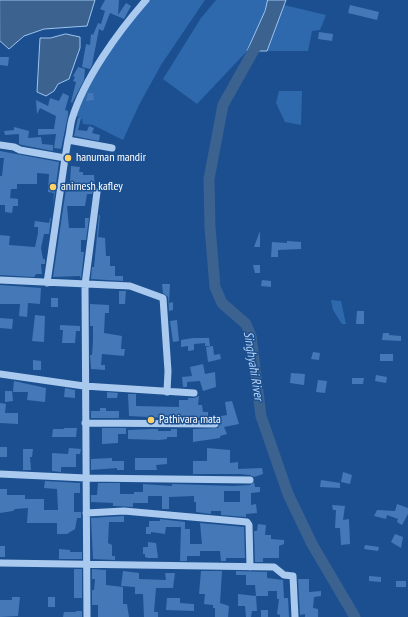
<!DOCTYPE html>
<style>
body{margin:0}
canvas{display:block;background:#1b4f8f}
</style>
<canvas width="408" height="617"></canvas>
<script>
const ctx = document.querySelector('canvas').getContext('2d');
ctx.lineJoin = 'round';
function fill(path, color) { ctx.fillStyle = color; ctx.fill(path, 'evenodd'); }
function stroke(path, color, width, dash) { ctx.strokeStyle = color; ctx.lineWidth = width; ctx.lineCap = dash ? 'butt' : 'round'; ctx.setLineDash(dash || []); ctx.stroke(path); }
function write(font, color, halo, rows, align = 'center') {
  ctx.font = font + ' "PT Sans Narrow",sans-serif'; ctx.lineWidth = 3; ctx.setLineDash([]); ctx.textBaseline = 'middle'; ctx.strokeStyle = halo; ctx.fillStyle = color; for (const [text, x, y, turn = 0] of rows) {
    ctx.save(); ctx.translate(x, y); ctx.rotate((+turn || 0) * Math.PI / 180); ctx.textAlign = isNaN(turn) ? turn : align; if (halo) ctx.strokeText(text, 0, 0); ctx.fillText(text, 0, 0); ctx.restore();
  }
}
const green = new Path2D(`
 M146,0H205L161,65L139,105L123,140L93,125L83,124L82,119L75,115C92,73 119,37 146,0Z
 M216,0H268L265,11L247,51L197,104L163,79L201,18Z
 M284,5L326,15L320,30L312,31L308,51H267Z
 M279,91H302L301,125L285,122L276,103Z
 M331,300L341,301L346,324H342L333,310Z`);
const water = new Path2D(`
 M0,0H95L87,26L44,29L24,36L9,49L0,41Z
 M268,0H286L267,51H247L265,11Z
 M66,34L80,37V48L69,79L58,84L54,91L46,96L37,92L40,38H50Z`);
const river = new Path2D(`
 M260,39L223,105L209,179L210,227L215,287L222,303L246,324L251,336L261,416L288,494L312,544L355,617`);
const building = new Path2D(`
 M105,0H119L118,15L126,3L131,6L124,19L110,13L103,31L99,29L92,65L90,69L82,67L86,44L90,45L91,34L93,35L98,23L101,24L105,11L100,9Z
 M350,5L379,12L377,20L348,13Z
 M319,32L333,34L332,41L318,39Z
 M0,57H9L8,66L0,65Z
 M78,67L85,69L84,80L72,103L71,102L76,82L73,81L75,77L73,76Z
 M63,93L69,96L65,110L68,111V115L61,149L54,148L56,134L38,135V129H54L56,116L40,108L37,114L36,100L48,106L50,98L59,101Z
 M88,93H93L94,100L86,101Z
 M78,118H81L78,130L87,131L89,126L94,128L92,133L100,135L99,141L74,136Z
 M14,127L29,131L28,138L41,137L42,144L53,145V151L22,145L19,144V134L5,135L4,131L14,130Z
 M0,151L59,162L53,207L54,193L48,192L49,174L37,173V184H17V189H11L10,198L18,199V206H13L12,213L5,212V205H0V176H2L4,158H0Z
 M71,166L80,167L79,172H83V175H94L95,187L92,194H87L85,206H67L69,228H85V218H89L86,240H81V252H84L81,279L80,276L53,277L67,182L70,183Z
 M99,215H100L98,237L105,238L106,256H110V266H115V276H123V281L91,279L92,267H94Z
 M50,218H51L49,234H44L41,248L43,259H45V264H41L42,274H36L34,277L0,275V235L10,236L9,245L35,247L38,233V227H34L35,221L49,223Z
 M260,231V247H254Z
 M287,241L301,242V249L278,250V257H271L272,242L287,243Z
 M253,265H260V273H255Z
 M262,280L271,281V287L261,286Z
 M162,284H170L169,303L173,302V310L169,311L168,297L163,293Z
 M0,285L41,288L40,304L28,303L27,317L19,316L20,304H0Z
 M119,291H126L125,304H119Z
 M51,298H58V307H51Z
 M90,304L109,305V313H105L104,333L122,336L121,349H125L124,356L102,354L101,365H105V370L91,369L90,355H92L93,342V326H90Z
 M357,311H364V324H356Z
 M35,315L45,316L44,342L32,341Z
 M0,318L13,319L12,329L0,328Z
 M177,320L179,341L173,342L170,321Z
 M60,325L80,326V331H76L75,343H62L63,330H60Z
 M383,333H389V335L401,336V341L382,340Z
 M193,338H209L210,346H205V343L194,344V350L188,351V346L181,347V340Z
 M213,346L214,355L220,354L221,359L208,362L206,347Z
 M313,352L320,353L319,360L311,359Z
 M380,354H393V361H380Z
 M33,360L41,361V370H33Z
 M203,364L205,374L215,372L216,387L203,391L200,381L187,382V387H183L182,377L192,376L190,367Z
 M291,373L305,374L304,385L290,383Z
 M376,375L387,377L386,383L375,381Z
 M352,378H364L363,384H352Z
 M318,380L327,381L325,393L316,392Z
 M14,381L46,388L45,402L27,400L28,392H13Z
 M65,388L75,390V398L64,397Z
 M5,391H12L13,401L5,402Z
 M107,392L118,393L117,398H107Z
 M128,394H136V406L179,407V400H188V398H194L199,396L198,405H202L203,412H208V417L187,419L129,416Z
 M232,401L239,424L224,427L227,434L220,436V438L193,442V429L218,428L220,424L219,421L210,418L227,415L225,402Z
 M0,403L6,404L5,413H18V424L0,423Z
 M100,408H106V411H119V418H91V411H100Z
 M64,428H77L76,437H52L53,429H64Z
 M102,428H126V434H118V443L102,444Z
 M152,429H158V431H171V429H177V437H167V439L159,440L128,439V430Z
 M0,447H7V457H0Z
 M69,448L81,449L80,454H76V467H61V472L52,471V453L68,454Z
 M207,448L230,450V463L238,462V469L262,468L263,474L254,477L250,475L240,474H193V461H207Z
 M23,449H33L32,457H30L31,470H23Z
 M112,458V461H124V470H117V468L91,470V459Z
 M135,458H167V464L156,465L157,470H135Z
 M343,472L352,475L350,484L341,482Z
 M321,480L340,483V488L320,487Z
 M45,481L80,483V493H74V512H81V518H77L75,529L67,534H57V523H27L28,508L15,509L13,511L0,513V489H7V495H25V499H44V510H58L57,489L44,488Z
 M254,482L255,487H260V492L251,493V505L256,504L257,513L246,514V517L221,515V511H211V514L196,512V502H194V496L169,497V509H162V496H148V503H133V507L116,506H113V503L91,502V495H97L98,483H120V494H134V492H143V484L172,486V484L233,486L250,485ZM224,491H240V502H224Z
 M397,504L408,508V514L402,525L397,522L398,519L387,515L386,519L374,516L377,510L395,511Z
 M332,505L345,506L343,520L349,519L350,544L341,545L340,528H335L336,510H333Z
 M124,516V522H109L108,543L112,545V556H115V560L93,559L91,518Z
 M160,519L185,522V529H184H190V544H202L200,523L244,527L245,558H226V561H221L220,551H200V556H187V561H180L181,527H166L165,534L151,532V534H146V527H149V521H160Z
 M258,524L266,525L265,535H271V539L284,540V544L279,546V558H263V562H255L254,531H257Z
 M395,534L403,537L401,548L391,542Z
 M148,542L156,543L158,558H148L145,557V554H143V547H148Z
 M365,545L379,547L378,551L364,549Z
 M0,546H5V557H0Z
 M59,549L70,550V552H82V559H59Z
 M74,569H82V598H74Z
 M92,569L106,570V585L123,587V604H127L129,617H98V605H92V590H94L95,579H92Z
 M123,571L139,573V579L166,580L165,573H175L173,588H156L154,612H158V617H144L143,594H135V587L121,586Z
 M201,571H222L220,603L229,606L228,617H215V608H213V605L204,604L205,594H199Z
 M236,571L267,572V578L283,580L284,598H288L289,617H280V615L277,614L279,599H277V591H268V596H256L257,611H252L251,617H246L245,606H238V594L256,596L255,585H246V575H236Z
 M369,576L381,577V582L369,581Z
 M298,579H309V592L321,591V596L314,597L313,608L318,609V617H305V614L300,615Z
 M396,581H406V587H396Z
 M12,597H20L18,616L0,617V600H12Z
 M48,597H55V607H48Z
 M167,598H180V603L194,604V611L166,610Z
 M261,610H268V617H261Z
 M76,611H82V617H63L64,612H76Z`);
const minor = new Path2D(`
 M68,140C70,133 70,126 72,119C84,79 118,32 146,0
 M0,145L14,147L20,150L65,158L68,140L112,148
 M0,280L130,286L163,298L168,371L167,392
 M47,283L65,158
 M0,374L84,386L194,393
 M85,423L215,424
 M0,474L86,478L250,480
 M86,513L124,511L247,522L249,525L250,567
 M0,563L274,567L284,575L293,576L295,617
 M87,617L85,285L97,192`);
const markers = [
 [68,158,4,"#ffd166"],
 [53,187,4,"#ffd166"],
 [151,420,4,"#ffd166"]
];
const poiNames = [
 ["hanuman mandir",76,158],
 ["animesh kafley",61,187],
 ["Pathivara mata",159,420]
];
const waterNames = [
 ["Singhyahi River",253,366,81]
];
fill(green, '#2e69ad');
fill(water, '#3c6290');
stroke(water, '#9cc4f0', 1);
stroke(river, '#3c6290', 11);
fill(building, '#4478b7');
stroke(minor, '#a9c9ee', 7);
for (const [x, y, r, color] of markers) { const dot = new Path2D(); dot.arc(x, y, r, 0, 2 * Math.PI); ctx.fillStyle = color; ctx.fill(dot); stroke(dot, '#1b4f8f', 1.5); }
write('12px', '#fff', '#1b4f8f', poiNames, 'left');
write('italic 13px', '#b5d3f5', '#1b4f8f', waterNames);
</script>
